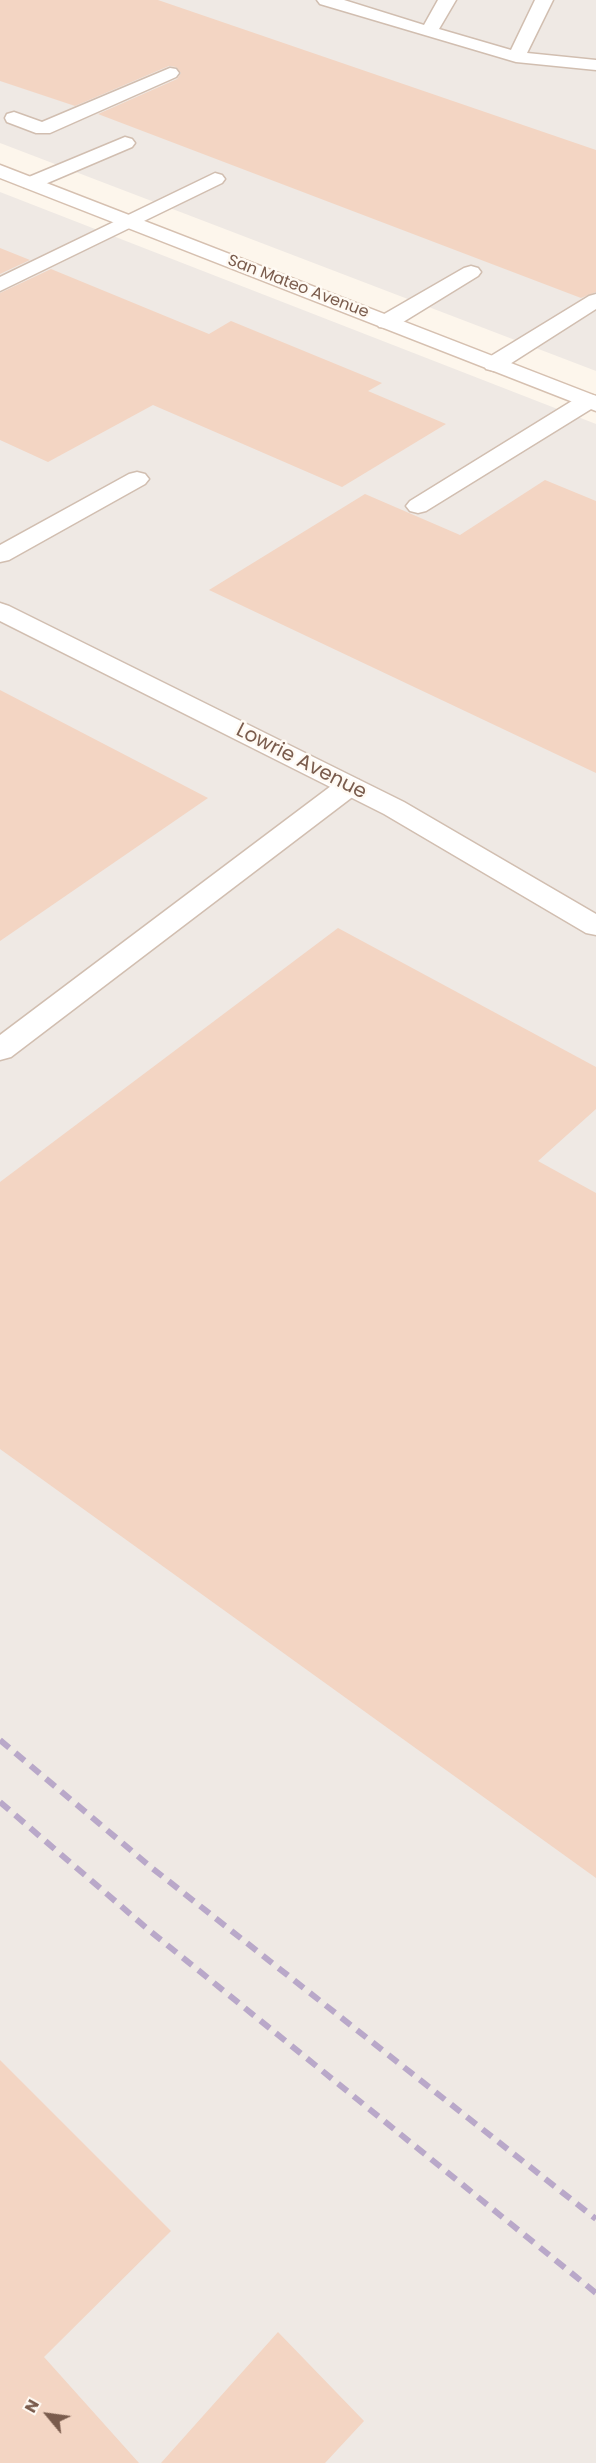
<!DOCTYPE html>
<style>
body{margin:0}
#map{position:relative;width:596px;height:2463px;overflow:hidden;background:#fdf6ec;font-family:Poppins,sans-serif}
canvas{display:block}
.north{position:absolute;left:18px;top:2385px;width:60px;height:60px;-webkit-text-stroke:4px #fffaf3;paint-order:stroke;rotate:299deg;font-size:16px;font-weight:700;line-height:24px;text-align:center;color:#7a5c4d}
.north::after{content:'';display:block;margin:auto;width:21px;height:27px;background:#7a5c4d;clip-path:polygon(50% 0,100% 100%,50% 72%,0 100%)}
</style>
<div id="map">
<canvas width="596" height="2463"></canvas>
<div class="north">N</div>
</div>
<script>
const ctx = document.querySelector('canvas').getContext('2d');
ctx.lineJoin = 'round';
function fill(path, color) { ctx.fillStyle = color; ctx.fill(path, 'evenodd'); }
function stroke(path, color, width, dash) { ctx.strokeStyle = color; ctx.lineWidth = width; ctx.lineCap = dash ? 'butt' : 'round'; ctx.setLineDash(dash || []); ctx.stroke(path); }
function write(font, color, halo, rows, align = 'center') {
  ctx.font = font + ' Poppins,sans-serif'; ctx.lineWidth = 5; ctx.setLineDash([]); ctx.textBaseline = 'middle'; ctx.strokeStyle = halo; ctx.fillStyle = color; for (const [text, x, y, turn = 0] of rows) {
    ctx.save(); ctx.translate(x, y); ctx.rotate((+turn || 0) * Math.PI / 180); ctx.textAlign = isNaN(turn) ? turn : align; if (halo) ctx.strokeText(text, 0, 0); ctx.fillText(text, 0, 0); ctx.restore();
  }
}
const industrial = new Path2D(`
 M0,0H596V371L0,143Z
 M0,192L596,424V2463H0Z`);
const building = new Path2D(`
 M0,0H158L596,150V292L581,298L98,114L177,79L181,73L176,67L169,66L75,106L0,81Z
 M0,248L30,260L0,274Z
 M51,269L209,334L231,321L382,383L368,391L446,424L342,487L153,405L48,462L0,440V293Z
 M545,480L596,501V773L209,590L365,494L460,535Z
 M0,690L208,798L0,941Z
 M338,928L596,1067V1109L538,1161L596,1193V1878L0,1449V1182Z
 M0,2060L171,2231L44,2357L139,2463H0Z
 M278,2332L364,2421L325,2463H161Z`);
const lane = new Path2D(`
 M317,0H344L424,25L438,0H456L439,29L511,50L535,0H553L527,53L596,60V70L516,62L320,4Z
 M170,68L176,69L179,73L176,77L50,133H36L7,122L5,118L7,114L14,112L42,122Z
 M125,137L132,139L135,143L132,147L38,187H24L21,183L24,179Z
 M215,173L222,175L225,179L222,183L0,291V277Z
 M471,266L478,268L481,272L478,276L395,327L387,328L379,327L376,322L379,317L464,268Z
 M596,294V309L502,369L494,371L486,369L483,364L486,359L589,296Z
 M588,394L596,396V406L426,511L418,513L410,511L406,506L410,501L580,396Z
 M137,472L145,474L149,479L145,484L9,560L0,562V545L129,474Z
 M349,778L359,780L363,786L359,792L11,1057L0,1060V1035L339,780Z`);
const street = new Path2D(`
 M0,603L9,606L404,802L596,914V935L586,933L384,814L0,621Z`);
const secondary = new Path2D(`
 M0,165L596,396V411L0,178Z`);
const rail = new Path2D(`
 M0,1740L152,1868L596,2219
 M0,1802L150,1931L596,2293`);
const farStreetnames = [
 ["San Mateo Avenue",298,287,21]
];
const streetNames = [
 ["Lowrie Avenue",301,762,27]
];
fill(industrial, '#efe9e4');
fill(building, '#f3d5c3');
stroke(lane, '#d1beb0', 3);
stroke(street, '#d1beb0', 3);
stroke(secondary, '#d6c0b0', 3);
fill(lane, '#fff');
fill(street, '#fff');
fill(secondary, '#fff');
stroke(rail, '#b9a8c9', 6, [12, 8]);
write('16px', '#7a5c4d', '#fffaf3', farStreetnames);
write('20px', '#7a5c4d', '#fffaf3', streetNames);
</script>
